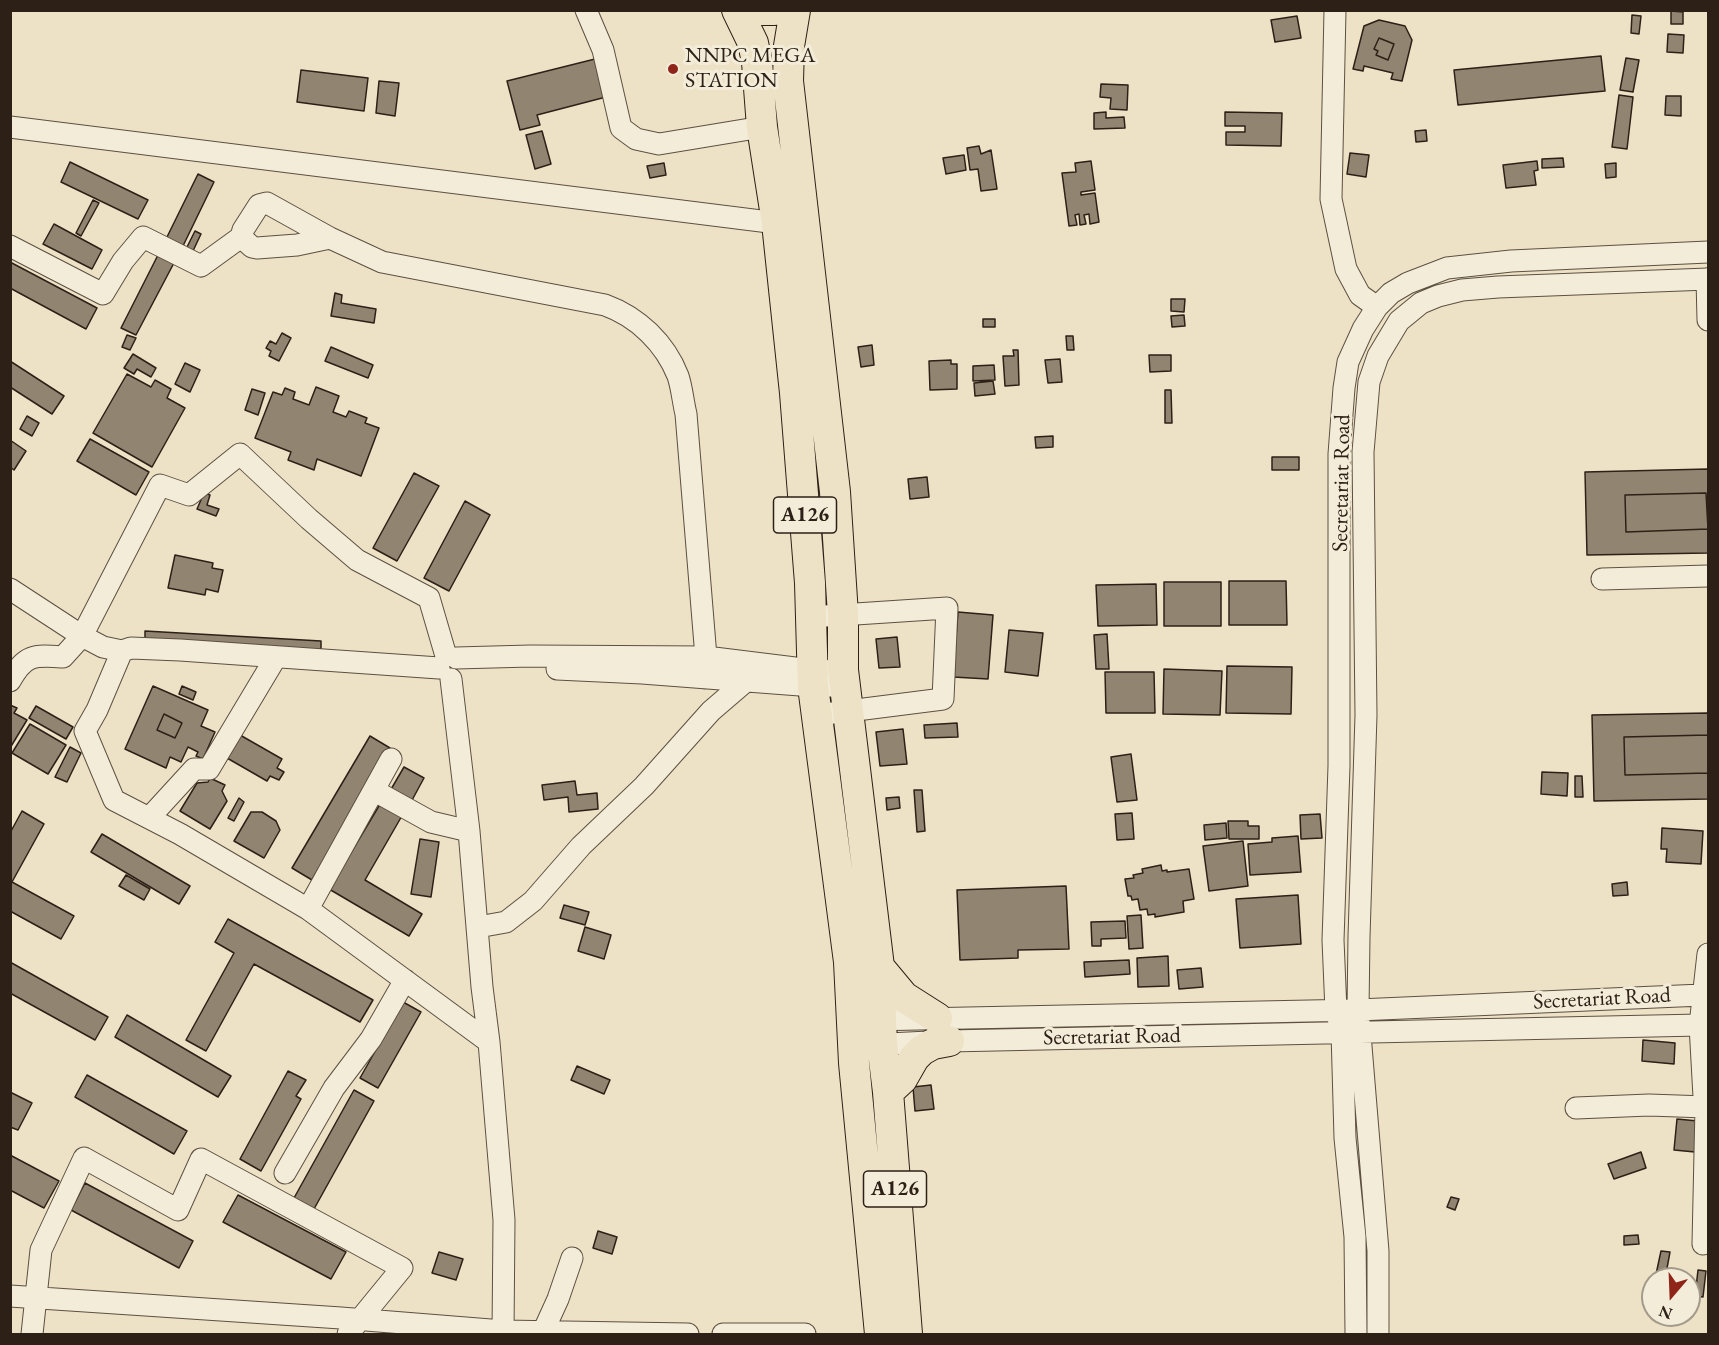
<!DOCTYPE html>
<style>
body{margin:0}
#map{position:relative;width:1719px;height:1345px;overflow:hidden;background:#ede2c5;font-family:"EB Garamond",serif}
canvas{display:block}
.frame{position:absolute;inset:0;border:12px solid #2d2017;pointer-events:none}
.north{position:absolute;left:1641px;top:1267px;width:60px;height:60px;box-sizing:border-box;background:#f3ecd9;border:2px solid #a49a8b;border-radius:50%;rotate:199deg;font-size:16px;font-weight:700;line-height:24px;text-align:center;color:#2d2017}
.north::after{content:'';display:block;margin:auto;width:21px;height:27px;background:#8f2418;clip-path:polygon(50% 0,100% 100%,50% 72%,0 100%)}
</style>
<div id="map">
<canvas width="1719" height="1345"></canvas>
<div class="frame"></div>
<div class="north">N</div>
</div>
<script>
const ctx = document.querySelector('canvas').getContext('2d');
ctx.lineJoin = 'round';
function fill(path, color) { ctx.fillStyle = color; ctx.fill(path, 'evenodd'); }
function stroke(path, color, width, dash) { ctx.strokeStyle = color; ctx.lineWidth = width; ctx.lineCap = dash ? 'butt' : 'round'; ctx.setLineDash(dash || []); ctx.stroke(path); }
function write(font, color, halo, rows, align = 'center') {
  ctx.font = font + ' "EB Garamond",serif'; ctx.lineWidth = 6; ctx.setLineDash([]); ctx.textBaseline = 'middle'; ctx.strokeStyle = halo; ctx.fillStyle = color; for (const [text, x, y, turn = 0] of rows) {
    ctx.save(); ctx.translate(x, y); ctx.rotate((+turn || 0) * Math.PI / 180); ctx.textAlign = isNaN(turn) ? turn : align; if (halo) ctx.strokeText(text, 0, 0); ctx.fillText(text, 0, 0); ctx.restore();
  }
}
const building = new Path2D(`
 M1671,11L1683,12V24H1671Z
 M1632,15L1641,16L1639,34L1631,33Z
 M1297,16L1301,38L1275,42L1271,20Z
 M1379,20L1405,26L1412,40L1402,81L1391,79L1393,73L1364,66L1363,71L1353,69L1364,26ZM1379,38L1394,44L1388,60L1376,55L1378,51L1374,49Z
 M1668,34L1684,35L1683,53L1667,52Z
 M1379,38L1394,44L1388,60L1376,55L1378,51L1374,49Z
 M1601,56L1605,91L1458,105L1454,70Z
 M1626,58L1639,60L1633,92L1620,90Z
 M595,59L606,97L537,115L540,125L520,130L507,81Z
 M301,70L368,78L364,111L297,102Z
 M379,81L399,83L395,116L376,113Z
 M1101,84L1128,85L1127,110L1110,109L1111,98L1100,97Z
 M1619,95L1633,97L1627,149L1612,147Z
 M1666,96H1681V116L1665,115Z
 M1106,112V118L1124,117L1125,128L1094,129V113Z
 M1225,112L1282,113L1281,146L1226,145V132H1245V126H1225Z
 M1426,130L1427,141L1416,142L1415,131Z
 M542,131L551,164L535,169L526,135Z
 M979,146L981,154L991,150L997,189L981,191L978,169L970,170L967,148Z
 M1350,153L1369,155L1366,177L1347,174Z
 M964,155L966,170L946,174L943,158Z
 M1563,158L1564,167L1542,168V159Z
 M1091,161L1095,190L1081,192V195L1095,193L1099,222L1090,224L1089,214L1084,215L1086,224L1080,225L1079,214L1075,215L1077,225L1069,226L1062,173L1076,172L1075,163Z
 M1537,161L1538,170L1534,171L1536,185L1506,188L1503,165Z
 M70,162L148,200L138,219L61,182Z
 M664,163L666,175L650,178L647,166Z
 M1616,163V177L1606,178L1605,164Z
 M198,174L214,182L182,248L166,239Z
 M93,200L99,203L81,236L76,233Z
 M54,224L102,250L92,269L43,244Z
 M195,231L201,234L192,253L186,249Z
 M159,253L175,261L136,335L121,328Z
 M10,262L97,308L86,329L10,288Z
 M335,293L342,295L341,303L376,309L374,323L331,316Z
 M1171,299H1185L1184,312L1171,311Z
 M1184,315L1185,326L1172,327L1171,316Z
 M983,319H995V327H983Z
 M282,333L291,338L279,361L269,356L271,351L266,348L270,341L276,344Z
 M127,335L136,338L130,350L122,347Z
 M1066,336H1073L1074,350H1067Z
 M872,345L874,365L861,367L858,347Z
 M331,347L373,365L368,378L325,361Z
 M1013,350H1018L1019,385L1005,386L1003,356H1014Z
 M133,354L156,368L151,377L137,369L134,374L124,368Z
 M1149,355H1171V371L1150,372Z
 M1060,359L1062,382L1048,383L1045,360Z
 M951,360V364H957V389L930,390L929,361Z
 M10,361L64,396L52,414L10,387Z
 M185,363L200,370L190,392L175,384Z
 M994,365L995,380L973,381V366Z
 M127,374L151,387L155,380L171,389L167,398L185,408L152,467L93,433Z
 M993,381L995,394L975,396L974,383Z
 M316,387L339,396L333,412L346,417L349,411L367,418L365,423L379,428L361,476L317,459L314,470L288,460L291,452L255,438L273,392L282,395L285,388L295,392L293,399L309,405Z
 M252,389L265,393L258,415L245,410Z
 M1165,390H1171L1172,423H1165Z
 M27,416L39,423L32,436L20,429Z
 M1053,436V447L1036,448L1035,437Z
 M90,439L149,472L136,495L77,461Z
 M10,440L26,451L14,470L10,467Z
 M1272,457H1299V470H1272Z
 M1708,469V553L1587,555L1585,472ZM1706,493L1708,529L1626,532L1625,495Z
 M414,473L439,486L397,561L373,548Z
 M927,477L929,497L910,499L908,479Z
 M204,493L210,495L207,505L219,509L216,516L197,509Z
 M1706,493L1708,529L1626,532L1625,495Z
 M465,501L490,515L449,591L424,578Z
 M175,555L213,563L212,568L223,570L218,592L206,589L205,595L168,588Z
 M1229,581H1286L1287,625H1229Z
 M1164,582H1221V626H1164Z
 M1156,584L1157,625L1098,626L1096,585Z
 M958,612L993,615L988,679L953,677Z
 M1009,630L1043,633L1038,676L1005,672Z
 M145,631L321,641V650L145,640Z
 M1107,634L1109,669H1096L1094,635Z
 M897,637L900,667L879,668L876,639Z
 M1227,666L1292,667L1291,714L1226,713Z
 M1164,669L1222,671L1220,715L1163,714Z
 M1105,672H1154L1155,713H1106Z
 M153,686L208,710L201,726L215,732L203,759L196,756L198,752L188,747L181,762L170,757L166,768L125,749ZM164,714L182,723L175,738L157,730Z
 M182,686L196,692L193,700L179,694Z
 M10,705L17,708L14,713L27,720L10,748Z
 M36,706L73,727L66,739L29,718Z
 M1708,713V735L1624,737L1625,775L1708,773V799L1594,801L1592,715Z
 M164,714L182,723L175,738L157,730Z
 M957,723L958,737L925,738L924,725Z
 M30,724L66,745L48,774L12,753Z
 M903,729L907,764L880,766L876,732Z
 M240,735L282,759L277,768L284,772L279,780L270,776L267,781L227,758Z
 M1708,735V773L1625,775L1624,737Z
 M370,736L390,748L312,880L292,868Z
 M70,747L81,753L67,782L55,777Z
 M1131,754L1137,800L1117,802L1111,757Z
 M404,767L424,778L411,802L390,791Z
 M1542,772L1568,773L1567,796L1541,794Z
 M1575,776H1582L1583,797H1575Z
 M210,778L225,785L222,791L227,801L210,829L180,811L197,783L208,782Z
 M575,781L577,795L597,793L598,809L569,812L568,797L544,800L542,785Z
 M914,790H922L925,831L917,832Z
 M899,797L900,808L887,810L886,798Z
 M239,798L244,802L234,821L228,818Z
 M382,801L403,814L365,880L422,914L409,936L329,889Z
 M22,811L44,824L12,882L74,916L61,939L10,911V833Z
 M251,812H262L276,821L280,830L264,858L234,841Z
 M1132,813L1134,839L1117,840L1115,814Z
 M1320,814L1322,838L1301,839L1300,815Z
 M1228,821H1248V826H1259V839H1229Z
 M1226,823L1227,838L1205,840L1204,825Z
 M1662,828L1703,831L1701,864L1666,862L1667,849H1661Z
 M102,834L190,886L179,904L91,852Z
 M1298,836L1301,872L1250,875L1248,844L1272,842V838Z
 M420,839L439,842L431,897L411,894Z
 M1243,841L1248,886L1209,891L1203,846Z
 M1161,865L1162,871L1167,870V872L1189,869L1194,899L1183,901L1184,912L1155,917V914L1148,915L1147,909L1140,910L1138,899L1132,900L1131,896H1128L1125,879L1134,878L1133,875L1143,873L1142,869Z
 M126,875L150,889L144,900L119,886Z
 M1627,882L1628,895L1613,896L1612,884Z
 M1066,886L1069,949L1018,950V958L960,960L957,890Z
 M1298,895L1301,944L1240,948L1236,899Z
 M564,905L589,912L585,925L560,918Z
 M1141,915L1143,948L1129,949L1127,916Z
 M228,919L373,1000L360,1022L254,964L206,1051L186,1040L234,953L215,942Z
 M1125,921L1126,938L1101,939V946H1092L1091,922Z
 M585,927L611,935L604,959L578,951Z
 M1168,956L1169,986L1138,987L1137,958Z
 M1129,960L1130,974L1085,977L1084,962Z
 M10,962L108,1017L95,1040L10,993Z
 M1201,968L1203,987L1179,989L1177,970Z
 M403,1002L421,1012L378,1088L360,1078Z
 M127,1015L231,1076L218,1097L115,1037Z
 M1643,1040L1675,1043L1674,1064L1642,1061Z
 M577,1066L610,1080L604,1094L571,1080Z
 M288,1071L306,1080L296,1096L301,1099L261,1171L240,1159Z
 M87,1075L187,1131L174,1154L75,1097Z
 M931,1085L934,1109L915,1111L913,1087Z
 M354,1090L374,1101L314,1209L294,1198Z
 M10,1092L32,1103L18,1130L10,1127Z
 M1677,1119L1698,1121L1695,1152L1674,1150Z
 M1641,1152L1646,1168L1614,1179L1608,1164Z
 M10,1155L59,1181L44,1208L10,1190Z
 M85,1183L193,1241L179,1268L71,1210Z
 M238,1195L346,1252L331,1279L223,1222Z
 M1451,1197L1459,1199L1455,1210L1447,1207Z
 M598,1231L617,1237L612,1254L593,1248Z
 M1638,1235L1639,1244L1624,1245V1236Z
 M1661,1251L1670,1252L1665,1279H1655Z
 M439,1252L463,1259L456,1280L432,1273Z
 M1698,1270L1706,1271L1703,1297L1695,1296Z`);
const minor = new Path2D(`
 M586,10L603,50L621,128L636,139L659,144L762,127
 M1335,10L1331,199L1346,269L1360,295L1377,307
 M10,127L777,223
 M330,238L297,245L257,248L252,247L241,237L243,230L259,205L267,203L330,238L382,262L605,305C638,317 665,343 678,376C682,388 683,402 686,414L706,657L705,678
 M10,246L103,294L123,261L143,237L201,266L241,237
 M1707,279L1708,320
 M1602,579L1708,576
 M10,589L82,636L103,647L122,651L131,648L180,650L439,668
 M810,617L947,608L943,699L817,715
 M122,651L97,710L85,731L114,800L180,834L308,909L489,1042L504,1220L503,1334
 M456,658L530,656L706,657L811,670H824
 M557,669L642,673L813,686H844
 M451,679L469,831L482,987L489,1042
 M10,681C25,654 34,655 63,657L82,636L160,485L189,495L240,454L309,519L357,560L429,598L446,656
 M375,791L431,822L469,831
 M150,817L194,769H209L276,657
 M308,909L391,759
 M478,927L506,922L533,901L581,846L644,786L711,711L746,681
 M1708,954L1700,1025L1704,1097L1706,1107H1708
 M870,1020L1358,1010L1702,995
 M868,1045L949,1041L1700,1025
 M1576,1108L1649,1105L1706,1107L1703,1244
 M285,1173L334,1088L371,1039L405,980
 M10,1296L341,1318L503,1331L688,1334
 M543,1332L558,1299L572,1258
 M32,1334L41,1250L84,1158L178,1210L201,1159L402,1268L348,1334
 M723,1334H805
 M1356,1334L1355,1237L1345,1138L1342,1032L1336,1011L1333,940L1339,766V454L1344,388L1348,362L1363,329L1377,307L1391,293L1408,283L1447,268L1511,261L1708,252
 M1378,1334V1251L1358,1010L1359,937L1366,715L1363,452L1369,382L1378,356L1399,321L1421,303L1438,296L1462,290L1498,287L1708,279`);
const highway = new Path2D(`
 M737,10L753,43L757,62L762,127L777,223L795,393L810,583L813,686L849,962L854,1063L880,1334
 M754,10H775
 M795,10L789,46L788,81L835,492L843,615V670L879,967L882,1044L888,1092L907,1334
 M879,967L904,997L937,1018
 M888,1092L902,1079L914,1058L922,1050L933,1044L949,1041`);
const markers = [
 [673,69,6,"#8f2418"]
];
const shields = [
 [805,515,63],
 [895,1189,63]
];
const shieldNames = [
 ["A126",805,515],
 ["A126",895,1189]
];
const poiNames = [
 ["NNPC MEGA",685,56],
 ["STATION",685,81]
];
const streetNames = [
 ["Secretariat Road",1342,483,-89],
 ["Secretariat Road",1602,999,-3],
 ["Secretariat Road",1112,1037,-1]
];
fill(building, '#918571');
stroke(building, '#2d2017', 1.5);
stroke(minor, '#5d5042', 23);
stroke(highway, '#2d2017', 32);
stroke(minor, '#f3ecd9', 21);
stroke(highway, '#ede2c5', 30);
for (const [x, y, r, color] of markers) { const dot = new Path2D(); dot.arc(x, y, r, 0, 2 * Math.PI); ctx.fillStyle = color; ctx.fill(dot); stroke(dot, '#f3ecd9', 2); }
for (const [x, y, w] of shields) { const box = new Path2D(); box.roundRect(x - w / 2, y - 18, w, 36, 4.5); ctx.fillStyle = '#f3ecd9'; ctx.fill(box); stroke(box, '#2d2017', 1.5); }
write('bold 21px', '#2d2017', null, shieldNames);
write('22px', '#2d2017', '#f3ecd9', poiNames, 'left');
write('22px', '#2d2017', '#f3ecd9', streetNames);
</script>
